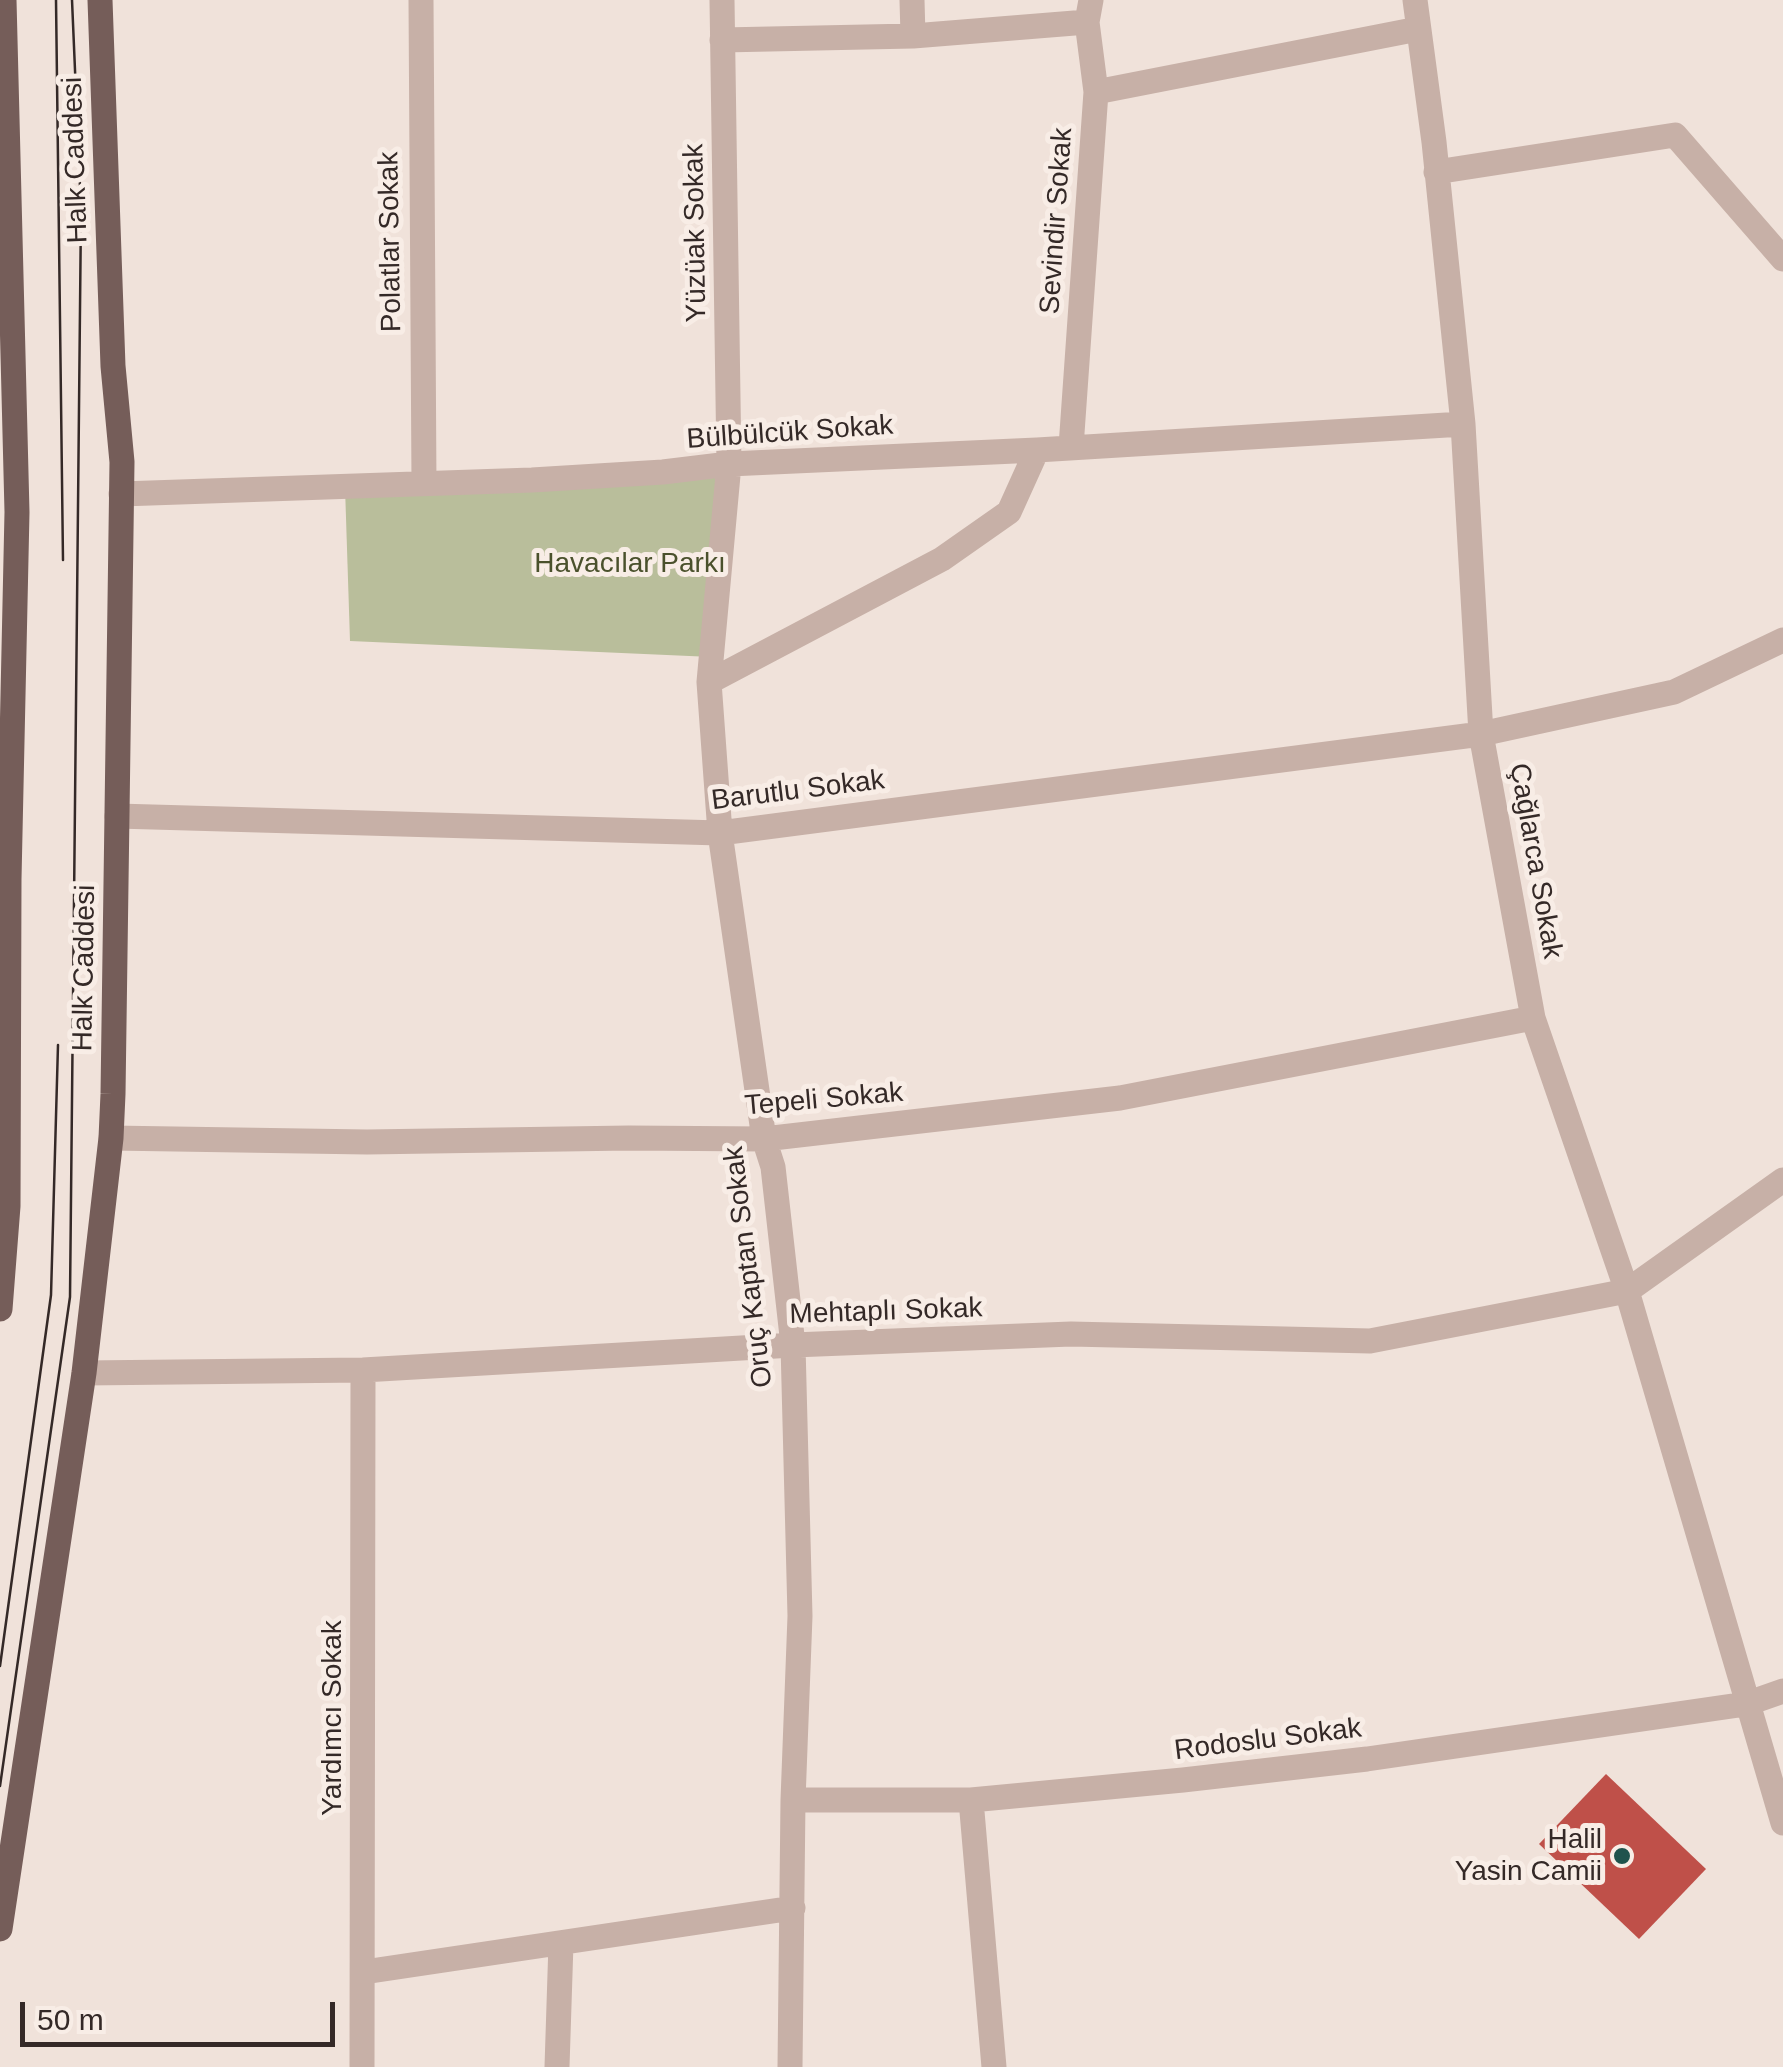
<!DOCTYPE html>
<meta charset="utf-8">
<style>
body{margin:0}
#map{position:relative;width:1783px;height:2067px;overflow:hidden;background:#f0e2da;font-family:Helvetica,sans-serif}
canvas{display:block}
.scale{position:absolute;left:20px;top:2002px;width:315px;height:45px;box-sizing:border-box;border:5px solid #342927;border-top:0;padding-left:12px;font-size:30px;line-height:35px;white-space:nowrap;color:#342927;-webkit-text-stroke:8px #f8ede6;paint-order:stroke}
</style>
<div id="map">
<canvas width="1783" height="2067"></canvas>
<div class="scale">50 m</div>
</div>
<script>
const ctx = document.querySelector('canvas').getContext('2d');
ctx.lineJoin = 'round';
function fill(path, color) { ctx.fillStyle = color; ctx.fill(path, 'evenodd'); }
function stroke(path, color, width, dash) { ctx.strokeStyle = color; ctx.lineWidth = width; ctx.lineCap = dash ? 'butt' : 'round'; ctx.setLineDash(dash || []); ctx.stroke(path); }
function write(font, color, halo, rows, align = 'center') {
  ctx.font = font + ' Helvetica,sans-serif'; ctx.lineWidth = 10; ctx.setLineDash([]); ctx.textBaseline = 'middle'; ctx.strokeStyle = halo; ctx.fillStyle = color; for (const [text, x, y, turn = 0] of rows) {
    ctx.save(); ctx.translate(x, y); ctx.rotate((+turn || 0) * Math.PI / 180); ctx.textAlign = isNaN(turn) ? turn : align; if (halo) ctx.strokeText(text, 0, 0); ctx.fillText(text, 0, 0); ctx.restore();
  }
}
const green = new Path2D(`
 M729,464L712,657L350,641L345,487Z`);
const building = new Path2D(`
 M1606,1774L1706,1869L1639,1939L1539,1844Z`);
const minor = new Path2D(`
 M421,0L424,483
 M722,0L729,464L709,682L720,833L764,1139L773,1167L793,1345L800,1616L793,1800L790,2067
 M912,0L913,36
 M1415,0L1434,142L1463,424L1481,734L1533,1018L1627,1291L1783,1823
 M722,40L913,36L1087,22
 M1096,92L1418,29
 M1436,172L1675,135L1783,259
 M1071,447L1096,92L1087,22L1091,0
 M121,494L532,480L663,472L729,464L1037,450L1463,424
 M709,682L942,559L1009,512L1037,450
 M117,816L720,833L1481,734L1674,692L1783,640
 M111,1138L367,1142L629,1138L764,1139L1120,1098L1533,1018
 M84,1373L363,1370L793,1345L1071,1334L1370,1341L1627,1291L1783,1180
 M793,1800H971L1183,1780L1367,1759L1746,1704L1783,1691
 M971,1800L994,2067
 M364,1972L793,1908
 M362,2067L363,1370
 M557,2067L561,1943`);
const major = new Path2D(`
 M0,1309L8,1206L9,879L17,512L4,0
 M0,1929L84,1373L111,1138L113,1094L122,462L113,366L100,0`);
const tram = new Path2D(`
 M56,0L63,560
 M0,1666L51,1295L58,1045
 M0,1786L70,1297L81,210L72,0`);
const markers = [
 [1622,1856,10,"#1f534d"]
];
const streetNames = [
 ["Halk Caddesi",76,160,-92],
 ["Sevindir Sokak",1057,221,-86],
 ["Yüzüak Sokak",696,233,-91],
 ["Polatlar Sokak",391,242,-91],
 ["Bülbülcük Sokak",790,433,-4],
 ["Barutlu Sokak",798,791,-7],
 ["Çağlarca Sokak",1535,861,80],
 ["Halk Caddesi",85,968,-89],
 ["Tepeli Sokak",824,1100,-5],
 ["Oruç Kaptan Sokak",749,1267,-97],
 ["Mehtaplı Sokak",886,1312,-2],
 ["Yardımcı Sokak",333,1718,-90],
 ["Rodoslu Sokak",1268,1740,-7]
];
const parkNames = [
 ["Havacılar Parkı",630,564]
];
const poiNames = [
 ["Halil",1602,1840],
 ["Yasin Camii",1602,1872]
];
fill(green, '#b9be9b');
fill(building, '#bf5049');
stroke(minor, '#c7b0a7', 25);
stroke(major, '#755d59', 25);
stroke(tram, '#342927', 2.5);
for (const [x, y, r, color] of markers) { const dot = new Path2D(); dot.arc(x, y, r, 0, 2 * Math.PI); ctx.fillStyle = color; ctx.fill(dot); stroke(dot, '#f8ede6', 4); }
write('28px', '#342927', '#f8ede6', streetNames);
write('28px', '#4a512c', '#f8ede6', parkNames);
write('28px', '#342927', '#f8ede6', poiNames, 'right');
</script>
